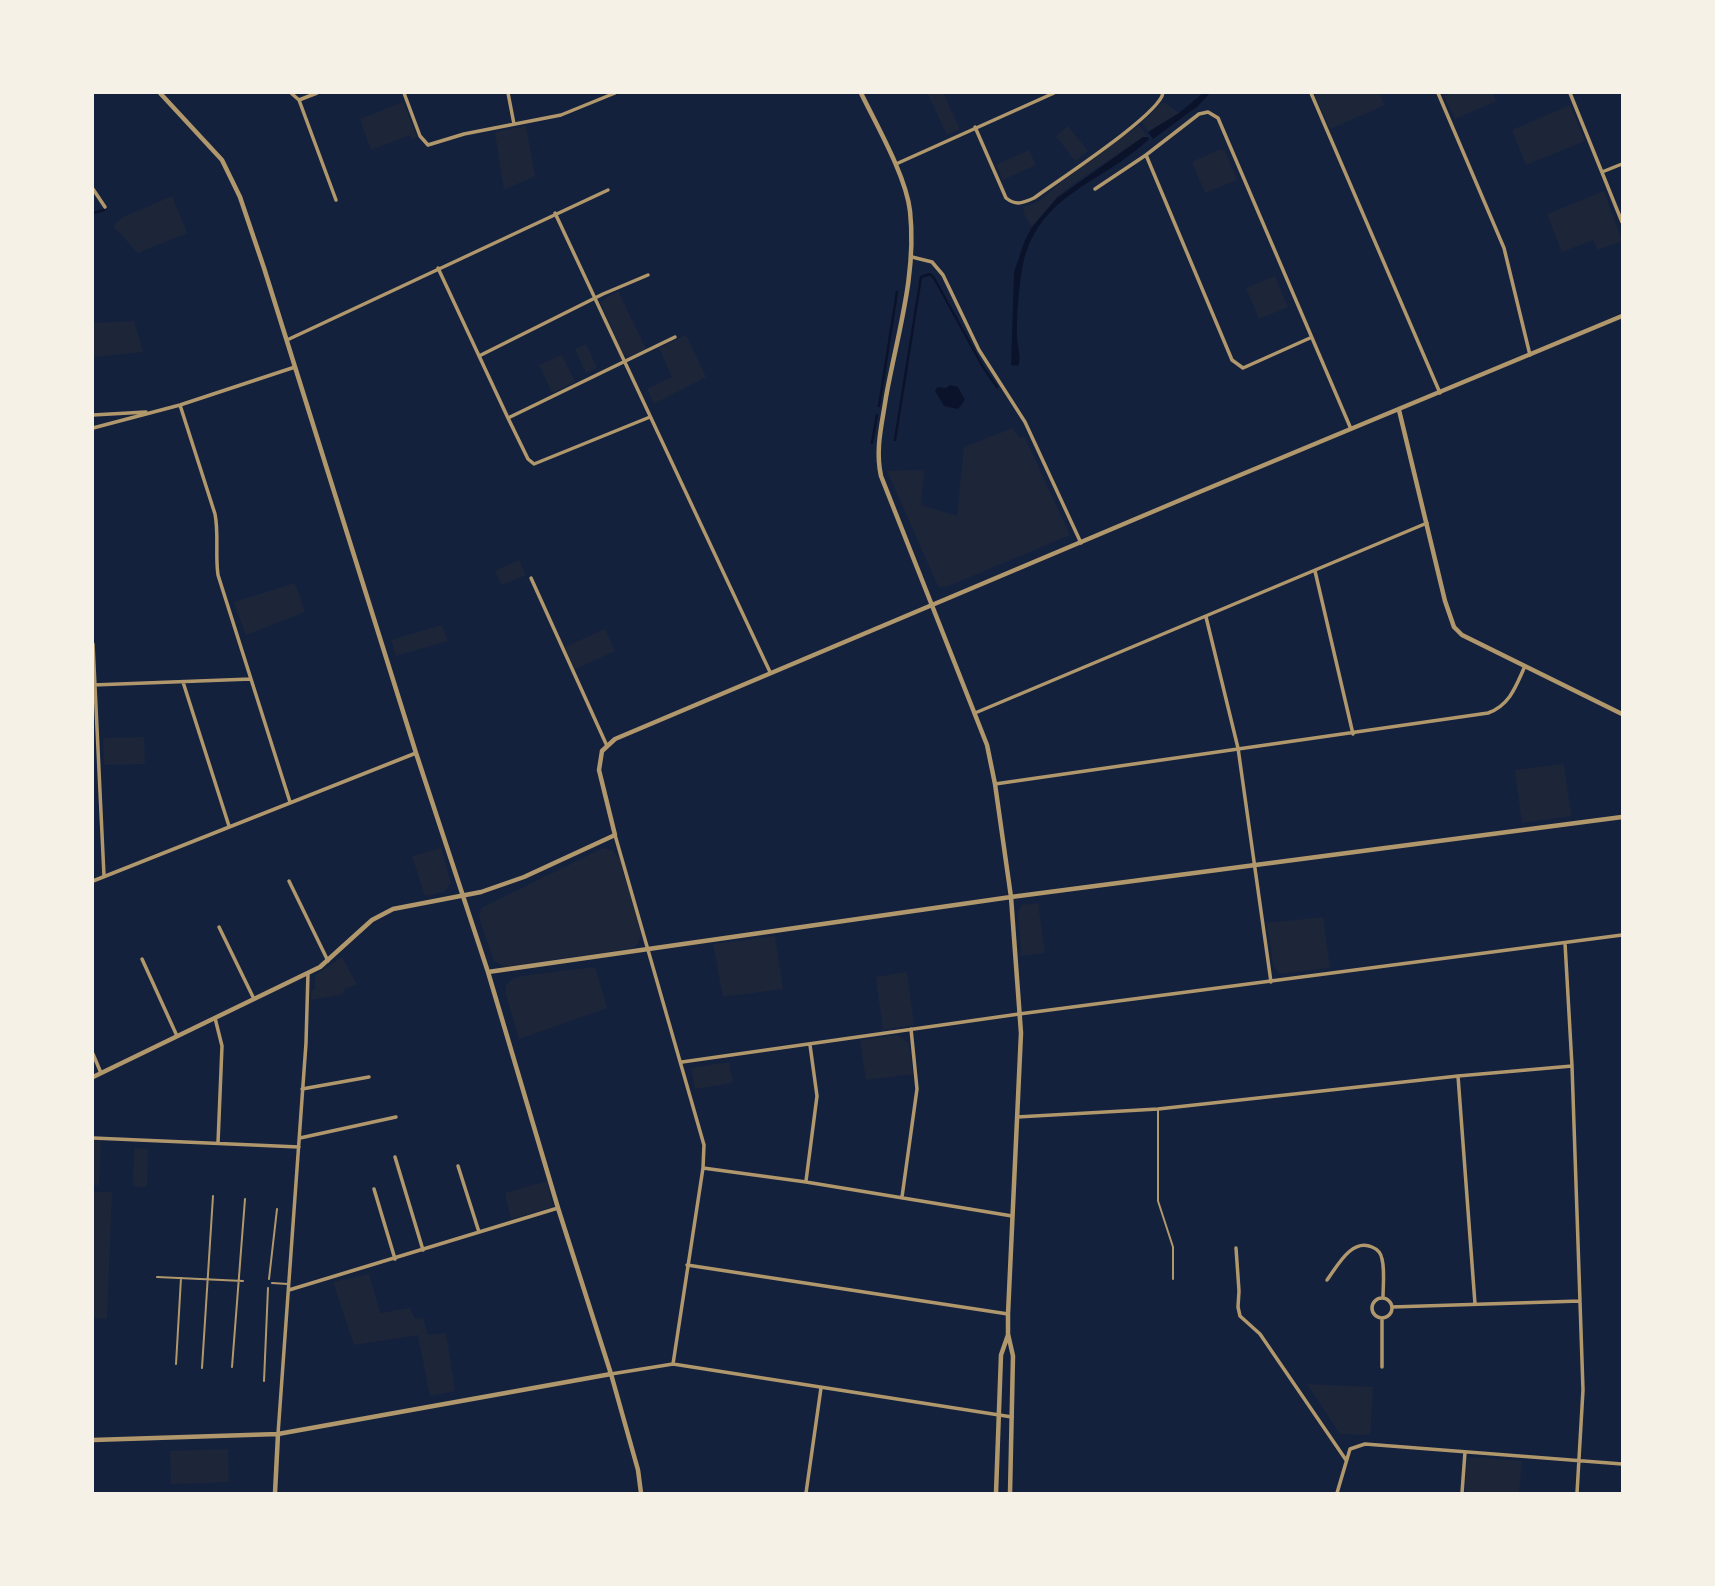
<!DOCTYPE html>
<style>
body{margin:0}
#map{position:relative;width:1715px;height:1586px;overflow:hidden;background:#14213d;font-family:"PT Sans",sans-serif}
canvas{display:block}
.frame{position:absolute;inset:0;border:94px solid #f6f1e7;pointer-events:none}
</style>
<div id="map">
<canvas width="1715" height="1586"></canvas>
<div class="frame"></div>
</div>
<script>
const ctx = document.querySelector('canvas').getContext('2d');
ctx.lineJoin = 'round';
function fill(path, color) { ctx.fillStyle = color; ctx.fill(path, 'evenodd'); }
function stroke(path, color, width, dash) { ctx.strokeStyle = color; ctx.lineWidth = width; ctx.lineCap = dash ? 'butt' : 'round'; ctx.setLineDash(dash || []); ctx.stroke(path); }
const green = new Path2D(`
 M927,93H943L960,129L947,135Z
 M1314,93H1379L1385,105L1330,129Z
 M1452,93H1493L1496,101L1455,119L1444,96Z
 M403,102L417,137L412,139L410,135L371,150L360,119Z
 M1163,102L1179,113L1148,132L1142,122Z
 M1570,105L1585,141L1526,165L1512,130Z
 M1139,125L1148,137H1143L1072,185L1056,198L1032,227L1025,216L1023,207L1038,202L1070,175Z
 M526,126L535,176L504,190L495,132Z
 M1068,126L1088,151L1075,161L1056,136Z
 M1220,149L1225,151L1237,180L1205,193L1192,162Z
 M1029,150L1036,165L1003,180L996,165Z
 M1604,191L1622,241L1598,250L1593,240L1562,252L1547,214Z
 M172,196L187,233L138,253L113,226L123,217Z
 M1275,276L1288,307L1259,319L1246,288Z
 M618,291L646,349L627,357L623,354L600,302Z
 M134,321L143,352L93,357V323Z
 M686,335L706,377L654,404L647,389L672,377L659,348Z
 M586,344L597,368L586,373L575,349Z
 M562,355L575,382L552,393L539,365Z
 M1013,428L1019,438L1024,436L1070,535L951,585L944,587L938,586L887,471L924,470L921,505L957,516L964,447Z
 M519,560L526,575L502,585L495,571Z
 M295,583L305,612L246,635L234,602Z
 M442,625L448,641L396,656L391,640Z
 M605,629L615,651L575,669L565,647Z
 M144,737L145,764L104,765L103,738Z
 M1564,764L1571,816L1522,823L1515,770Z
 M441,848L451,883L444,892L425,896L412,856Z
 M603,848L612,850L621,861L641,934L638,943L633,948L505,967L494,961L479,918L481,908Z
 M1038,903L1045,953L1021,956L1018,912L1021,905Z
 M1323,917L1330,968L1279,974L1273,964L1267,923Z
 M775,936L783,989L723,997L713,944Z
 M342,957L357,985L345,988L343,994L311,1000L312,990L315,988V975Z
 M595,967L607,1008L519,1039L506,995V986L512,979L521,976Z
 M907,972L914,1025L883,1030L876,977Z
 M898,1035L909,1043L913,1074L866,1080L860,1040Z
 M729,1062L733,1083L695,1089L691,1068Z
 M93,1140H101L99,1185H93Z
 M134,1148L148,1149L147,1187L133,1186Z
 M547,1181L553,1207L511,1219L505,1193Z
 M93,1192H112L107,1319L93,1318Z
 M369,1274L380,1313L410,1308L415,1319L423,1318L428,1335L446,1333L455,1391L430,1396L418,1335L354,1345L333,1282Z
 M1307,1384L1373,1387L1370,1435L1340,1434Z
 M228,1449L229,1482L171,1484L170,1451Z
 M1470,1457L1522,1461L1519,1493H1465L1467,1460Z`);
const water = new Path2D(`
 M1203,93H1210L1198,106L1153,139L1148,132L1179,113Z
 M1143,137H1148L1149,139C1101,185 1035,194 1022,270C1019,284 1015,332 1018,345C1019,354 1021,358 1018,366L1011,365L1014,272L1025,240L1032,227L1057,198Z
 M950,385L958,387L965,400L958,409L944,406L935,391L937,387L946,388Z`);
const stream = new Path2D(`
 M93,213L104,210
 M879,406L897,292
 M895,440L921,277L930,274L934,278L983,367L997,387
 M872,443L877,415`);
const service = new Path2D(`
 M1158,1110V1201L1173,1247V1279
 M157,1277L243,1281
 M269,1279L277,1209
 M272,1283L288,1284
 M176,1364L181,1278
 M232,1367L245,1199
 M202,1368L213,1196
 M264,1381L268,1288`);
const minor = new Path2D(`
 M291,93L299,100L336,200
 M404,93L420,136L428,145L464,134L561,115L615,93
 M508,93L514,124
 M1311,93L1440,393
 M1438,93L1504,248L1530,355
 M1570,93L1622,222
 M299,100L317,93
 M975,127L1006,198C1016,206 1023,203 1034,198C1057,181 1159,115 1163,93
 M1146,155L1232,360L1243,368L1310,338
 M896,164L1054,93
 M1602,172L1622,164
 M93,189L105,207
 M1095,189L1146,155L1199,114L1208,112L1218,118L1351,429
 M555,213L770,672
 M912,257L932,262L943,275L979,350L1025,422L1081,543
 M438,268L508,418L528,459L534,464L650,417
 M287,340L608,190
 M479,356L603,294L648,275
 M180,405L215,514C219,534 215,554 218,575L290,802
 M93,415L146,412
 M508,418L675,337
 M93,428L180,405L295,367
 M1315,571L1353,734
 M531,578L607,746
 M1206,617L1238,748L1271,982
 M93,644L104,876
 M183,682L229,826
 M93,685L251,679
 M975,713L1427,523
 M995,784L1488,713C1510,705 1516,686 1525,666
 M615,835L704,1145L703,1168L673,1364
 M93,881L416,753
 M289,881L328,961
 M219,927L254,999
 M1565,943L1572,1066L1583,1390L1577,1493
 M142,959L177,1036
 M215,1018L222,1046L218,1143
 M93,1054L101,1073
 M682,1062L1019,1014L1622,935
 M1458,1076L1475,1304
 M302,1089L369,1077
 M1017,1117L1158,1109L1458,1076L1572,1066
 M93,1138L299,1147
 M300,1138L396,1117
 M395,1157L423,1250
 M458,1166L479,1232
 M703,1168L806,1182L1012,1216
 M806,1181L817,1096L810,1045
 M374,1189L395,1259
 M902,1197L917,1089L911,1029
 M1236,1248L1239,1291L1238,1307L1240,1316L1260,1334L1346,1460
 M687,1265L1008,1314
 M1327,1280C1337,1267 1351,1238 1372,1247C1377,1249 1381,1253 1382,1259C1385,1271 1383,1285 1383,1298
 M289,1290L558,1208
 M1372 1308a10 10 0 1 1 20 0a10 10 0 1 1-20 0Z
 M1392,1307L1580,1301
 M1382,1367V1318
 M611,1374L673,1364L1012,1417
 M278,1434L306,1043L308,973
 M806,1493L821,1388
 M1337,1493L1350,1449L1365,1444L1622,1464
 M1462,1493L1465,1452`);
const tertiary = new Path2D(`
 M160,93L222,160L240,197L264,268L416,753L488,972L558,1208L611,1374L638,1470L641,1493
 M861,93C877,126 906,176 910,211C917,275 897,335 886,397C882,424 875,449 881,476L987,745L995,784L1011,897L1021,1033L1008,1314V1334L1013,1356L1010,1493
 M1399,410L1445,601L1454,627L1462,635L1622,714
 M488,972L1011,897L1622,817
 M93,1077L320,967L372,920L393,909L481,892L524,877L615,835L599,770L602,751L615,739L1197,493L1622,316
 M93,1440L278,1434L611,1374
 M275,1493L278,1434
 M996,1493L1001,1355L1008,1335`);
fill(green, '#1d2539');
fill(water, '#0b132b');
stroke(stream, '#0b132b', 2.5);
stroke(service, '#b1986c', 2);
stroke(minor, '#b1986c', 3.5);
stroke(tertiary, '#b1986c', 4.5);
</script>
